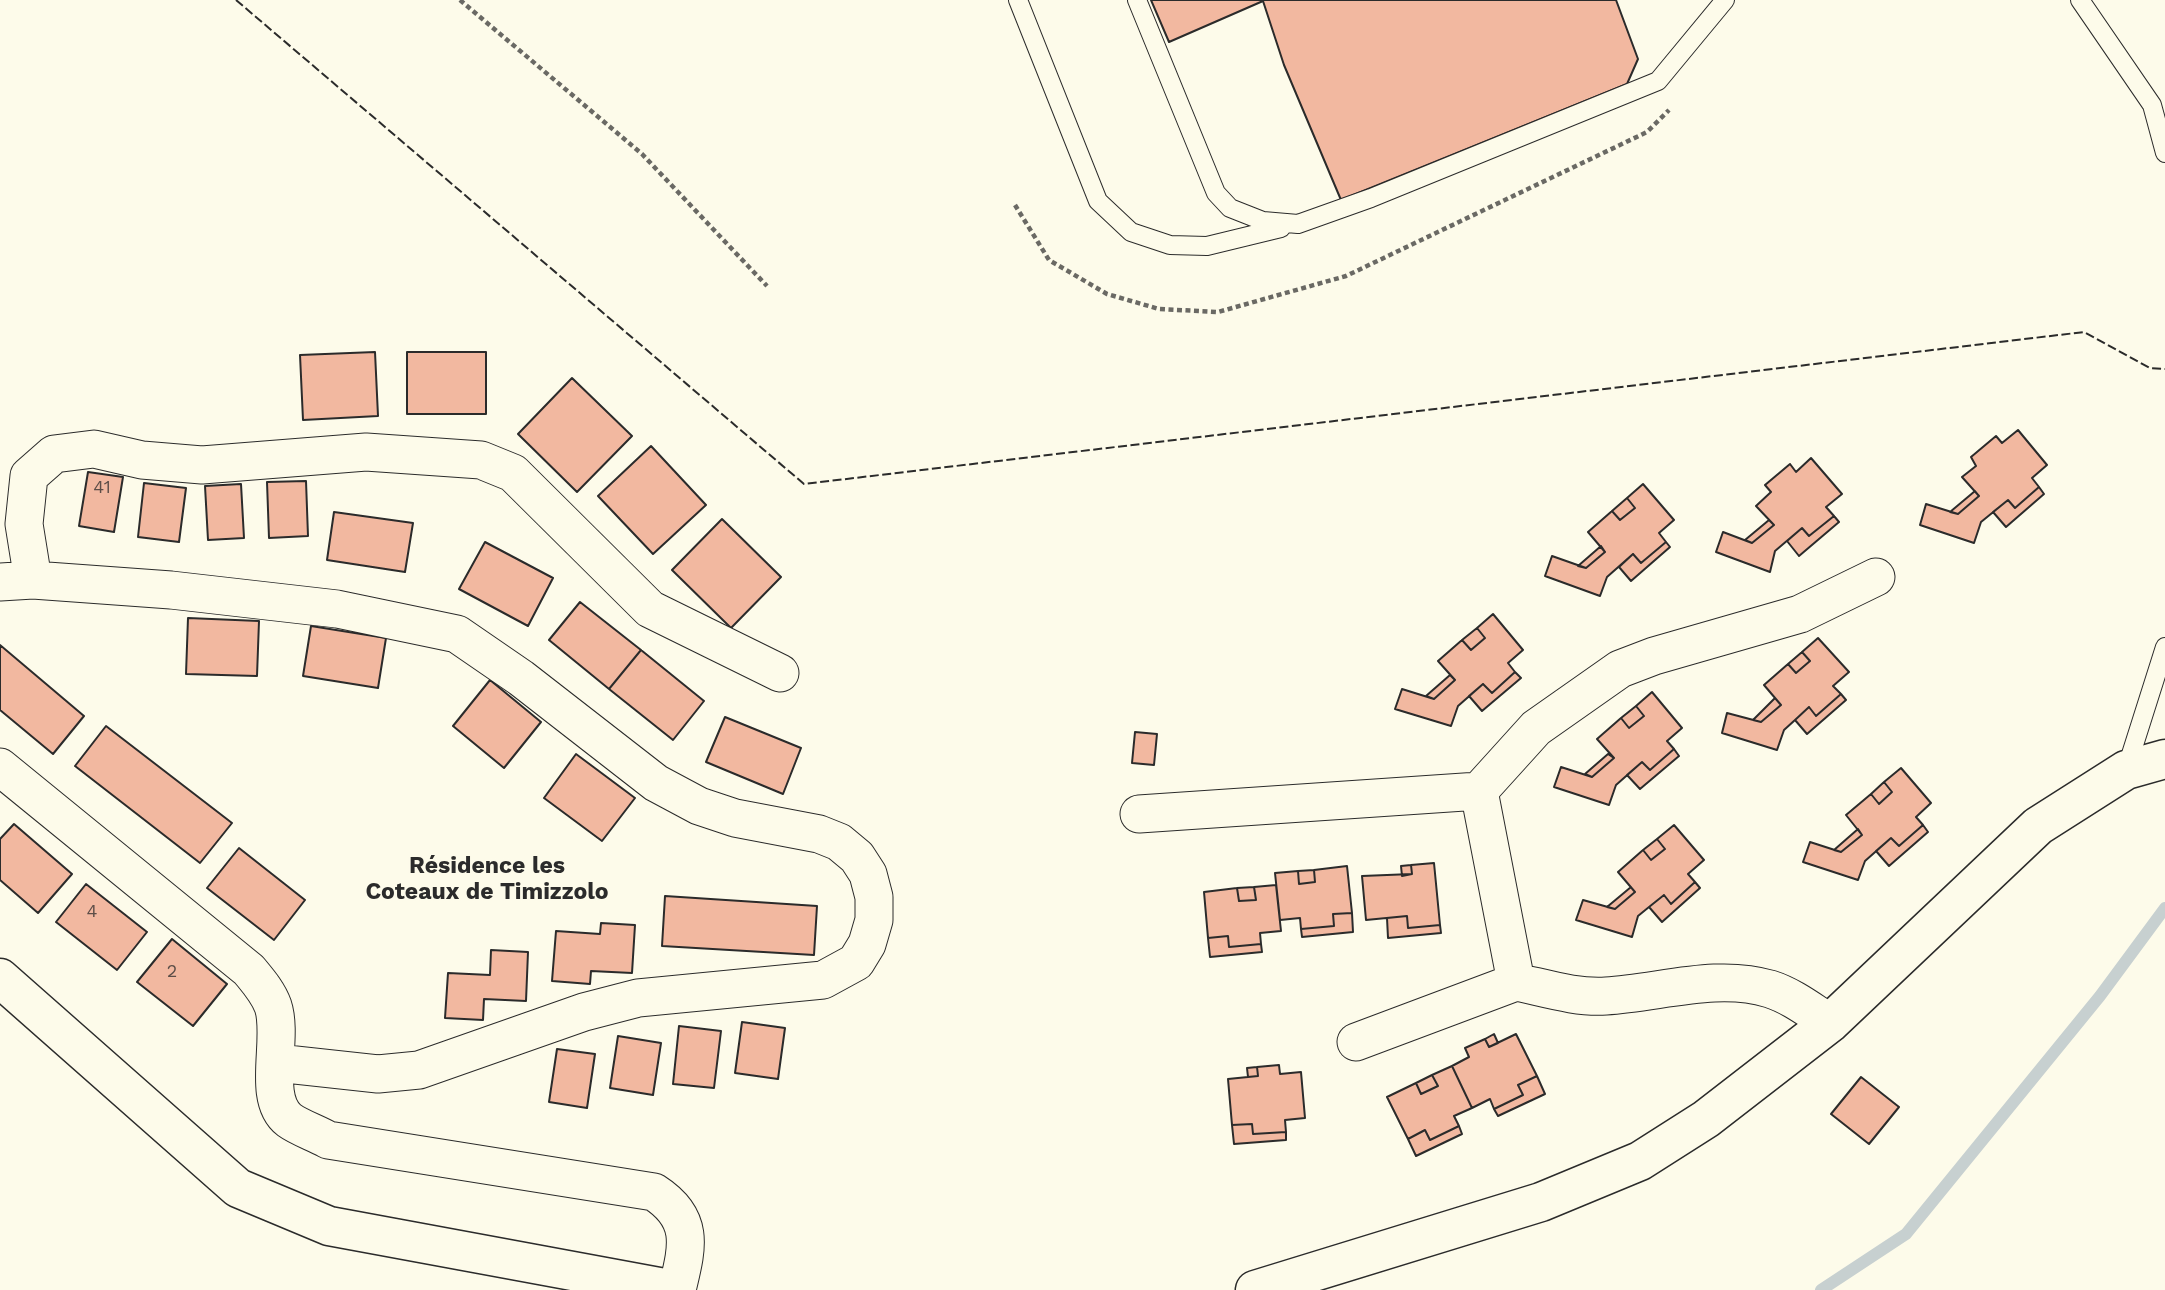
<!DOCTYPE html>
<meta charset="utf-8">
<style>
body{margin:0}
canvas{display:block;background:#fdfbea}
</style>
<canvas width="2165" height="1290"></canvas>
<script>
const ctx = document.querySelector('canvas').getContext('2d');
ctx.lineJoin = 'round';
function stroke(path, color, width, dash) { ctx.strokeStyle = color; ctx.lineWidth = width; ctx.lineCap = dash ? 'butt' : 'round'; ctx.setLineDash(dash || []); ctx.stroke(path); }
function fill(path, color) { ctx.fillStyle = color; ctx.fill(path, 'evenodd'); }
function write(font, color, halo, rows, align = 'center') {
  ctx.font = font + ' "Work Sans",sans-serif'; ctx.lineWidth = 5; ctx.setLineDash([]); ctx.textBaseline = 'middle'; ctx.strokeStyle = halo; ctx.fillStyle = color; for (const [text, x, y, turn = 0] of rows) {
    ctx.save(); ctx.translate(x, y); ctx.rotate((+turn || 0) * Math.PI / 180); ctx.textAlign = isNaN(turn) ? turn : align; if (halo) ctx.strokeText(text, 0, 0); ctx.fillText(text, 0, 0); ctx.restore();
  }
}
const stream = new Path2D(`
 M1821,1290L1906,1234L2100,996L2165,908`);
const building = new Path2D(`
 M1151,0H1616L1638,59L1627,84L1341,200L1284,65L1263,1L1169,42Z
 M375,352L378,416L303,420L300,355Z
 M407,352H486V414H407Z
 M572,378L632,436L577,492L518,434Z
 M2018,430L2047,465L2032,478L2039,487L2015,508L2008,500L1981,522L1974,543L1920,525L1926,504L1958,514L1979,496L1962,477L1976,466L1971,457L1996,436L2002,443Z
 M651,446L706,505L653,554L598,496Z
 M1811,458L1842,494L1826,507L1834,516L1809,536L1802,528L1775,551L1770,572L1716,552L1723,532L1752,543L1774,525L1756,506L1771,492L1765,485L1790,464L1796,472Z
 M88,472L123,477L114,532L79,526Z
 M306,481L308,536L269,538L267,482Z
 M144,483L186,488L179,542L138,537Z
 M241,484L244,538L208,540L205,486Z
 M1643,484L1674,520L1659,533L1666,542L1641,563L1633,554L1607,577L1600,596L1545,576L1552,556L1586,568L1605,552L1588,532L1612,511L1620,520L1635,508L1627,498Z
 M2039,487L2044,494L2006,527L1993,512L2008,500L2015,508Z
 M1975,491L1979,496L1958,514L1950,512Z
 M1627,498L1635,508L1620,520L1612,511Z
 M334,512L413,523L405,572L327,560Z
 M1834,516L1839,522L1799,556L1787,541L1802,528L1809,536Z
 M722,519L781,577L731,628L672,570Z
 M1769,520L1774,525L1752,543L1745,540Z
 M485,542L553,578L528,626L459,589Z
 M1666,542L1670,547L1631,581L1619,567L1633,554L1641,563Z
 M1601,546L1605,552L1586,568L1578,566Z
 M580,602L641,650L609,689L549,640Z
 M1493,614L1523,650L1508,663L1515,672L1492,693L1483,684L1458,706L1451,726L1395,709L1402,689L1434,699L1455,680L1438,661L1462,640L1471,650L1485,638L1477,628Z
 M188,618L259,621L257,676L186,674Z
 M311,626L386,638L378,688L303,676Z
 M1477,628L1485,638L1471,650L1462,640Z
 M1818,638L1849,672L1833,686L1841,694L1816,716L1809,707L1795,720L1784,730L1777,750L1722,733L1727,713L1761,722L1781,705L1764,685L1788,664L1796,673L1810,661L1802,652Z
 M0,645L84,716L53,754L0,710Z
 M641,650L704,701L673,740L609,689Z
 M1802,652L1810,661L1796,673L1788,664Z
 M1515,672L1521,678L1482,711L1469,696L1483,684L1492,693Z
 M1450,675L1455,680L1434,699L1426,696Z
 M490,680L541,722L504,768L453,726Z
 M1652,692L1682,728L1667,741L1674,749L1650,770L1642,762L1616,785L1609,805L1554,787L1561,767L1592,777L1614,758L1597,739L1621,718L1629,728L1644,716L1636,706Z
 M1841,694L1846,700L1807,734L1795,720L1809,707L1816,716Z
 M1775,698L1781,705L1761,722L1753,720Z
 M1636,706L1644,716L1629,728L1621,718Z
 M725,717L801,748L783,794L706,762Z
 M106,726L232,823L200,863L75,766Z
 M1135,732L1157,734L1154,765L1132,763Z
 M1674,749L1679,756L1640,789L1627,775L1642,762L1650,770Z
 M576,754L635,798L602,841L544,798Z
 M1608,754L1614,758L1592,777L1585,774Z
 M1901,768L1931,803L1916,817L1923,825L1899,846L1891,838L1865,861L1858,880L1803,862L1810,842L1841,852L1862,835L1846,815L1871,794L1879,804L1892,792L1884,782Z
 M1884,782L1892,792L1879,804L1871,794Z
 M14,824L72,874L38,913L0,880V839Z
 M1674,825L1704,860L1688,874L1695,882L1671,904L1664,895L1649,907L1638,916L1632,937L1576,920L1583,900L1615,909L1635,892L1618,872L1643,850L1651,860L1665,849L1657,839Z
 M1923,825L1928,832L1889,866L1876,851L1891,838L1899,846Z
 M1858,829L1862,835L1841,852L1834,850Z
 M1657,839L1665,849L1651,860L1643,850Z
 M239,848L305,900L274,940L207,888Z
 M1434,863L1440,925L1408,928L1407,916L1366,920L1362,876L1412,874L1411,865Z
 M1411,865L1412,874L1402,876L1401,866Z
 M1347,866L1352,913L1333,914L1334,926L1301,929L1300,918L1280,920L1275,873L1298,871L1299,884L1315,882L1314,870Z
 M1314,870L1315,882L1299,884L1298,871Z
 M1695,882L1700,888L1662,922L1649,907L1664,895L1671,904Z
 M86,884L147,932L117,970L56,922Z
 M1276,885L1281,931L1260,933L1261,944L1229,947L1228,936L1208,938L1204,892L1237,888L1239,901L1256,900L1254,887Z
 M1254,887L1256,900L1239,901L1237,888Z
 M1631,887L1635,892L1615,909L1607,907Z
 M665,896L817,906L814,955L662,946Z
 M1352,913L1353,932L1302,937L1301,929L1334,926L1333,914Z
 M1407,916L1408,928L1440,925L1441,933L1388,938L1387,918Z
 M601,923L635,925L632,973L591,971L590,984L552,981L556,931L600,934Z
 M1228,936L1229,947L1261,944L1262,952L1210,957L1208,938Z
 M172,939L227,984L193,1026L137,982Z
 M491,950L528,952L526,1001L484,999L483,1020L445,1018L448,973L490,975Z
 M742,1022L785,1028L778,1079L735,1073Z
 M679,1026L721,1031L714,1088L673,1084Z
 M1494,1034L1498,1043L1489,1047L1485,1039Z
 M1516,1034L1537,1076L1518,1085L1523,1095L1494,1109L1490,1099L1472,1108L1452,1066L1469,1057L1465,1048L1485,1039L1489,1047Z
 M618,1036L661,1043L653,1095L610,1088Z
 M557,1049L595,1054L587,1108L549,1102Z
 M1279,1065L1280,1074L1301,1072L1305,1118L1285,1120L1286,1132L1253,1134L1252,1124L1232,1125L1228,1079L1258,1076L1257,1067Z
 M1452,1066L1472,1108L1454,1116L1459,1126L1430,1140L1425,1130L1408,1139L1387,1097L1416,1083L1421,1094L1438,1086L1432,1075Z
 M1257,1067L1258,1076L1248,1077L1247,1068Z
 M1432,1075L1438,1086L1421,1094L1416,1083Z
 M1537,1076L1545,1094L1498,1116L1494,1109L1523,1095L1518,1085Z
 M1861,1077L1899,1107L1869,1144L1831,1114Z
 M1252,1124L1253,1134L1286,1132V1140L1234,1144L1232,1125Z
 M1459,1126L1462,1134L1416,1156L1408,1139L1425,1130L1430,1140Z`);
const path = new Path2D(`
 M460,0L642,154L767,286
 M1015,205L1049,260L1107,294L1159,309L1218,312L1346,276L1647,132L1669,110`);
const service = new Path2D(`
 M1018,0L1098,201L1131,232L1170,245L1207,246L1281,228
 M1137,0L1216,193L1230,208L1263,221L1298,224L1371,198L1658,81L1725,0
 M2080,0L2152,105L2165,153
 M2126,770L2165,647`);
const minor = new Path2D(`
 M33,580L171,590L337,609L457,634L521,678L656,783L699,806L735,818L819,834L839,842L857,857L868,874L874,897V920L867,944L856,962L823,980L638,998L584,1012L419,1070L378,1074L277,1063
 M0,582L33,580L24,524L29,476L54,454L94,449L142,460L202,465L366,452L481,460L513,473L650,609L780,673
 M0,767L249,970C258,981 268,992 273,1006C284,1039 261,1098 289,1120C300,1128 316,1133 328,1140L654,1192C696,1219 687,1248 677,1290
 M1139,814L1479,791
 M1830,1023C1811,1011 1792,996 1770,989C1717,973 1659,993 1606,996C1576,998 1545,988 1516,982L1479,791L1536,728L1620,669L1654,656L1800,614L1876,577
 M1356,1042L1516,982`);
const secondary = new Path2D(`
 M0,978L238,1188L329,1226L675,1290
 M1255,1290L1541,1202L1640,1161L1706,1119L1830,1023L2038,826L2126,770L2165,759`);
const fence = new Path2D(`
 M236,0L804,484L2084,332L2150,368L2165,369`);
const numberNames = [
 ["41",102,488],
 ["4",92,912],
 ["2",172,972]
];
const neighbourhoodNames = [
 ["Résidence les",487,866],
 ["Coteaux de Timizzolo",487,892]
];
stroke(stream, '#c7d0d0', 12);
fill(building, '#f2b8a0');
stroke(building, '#2b2b2b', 2);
stroke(service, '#2b2b2b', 20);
stroke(minor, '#2b2b2b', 39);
stroke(secondary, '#2b2b2b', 41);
stroke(path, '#6a6964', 4.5, [5, 3.5]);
stroke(service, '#fdfbea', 18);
stroke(minor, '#fdfbea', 37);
stroke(secondary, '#fdfbea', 38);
stroke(fence, '#2b2b2b', 2, [9, 3.5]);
write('18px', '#5d4e48', null, numberNames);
write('bold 23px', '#2b2b2b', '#fdfbea', neighbourhoodNames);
</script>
